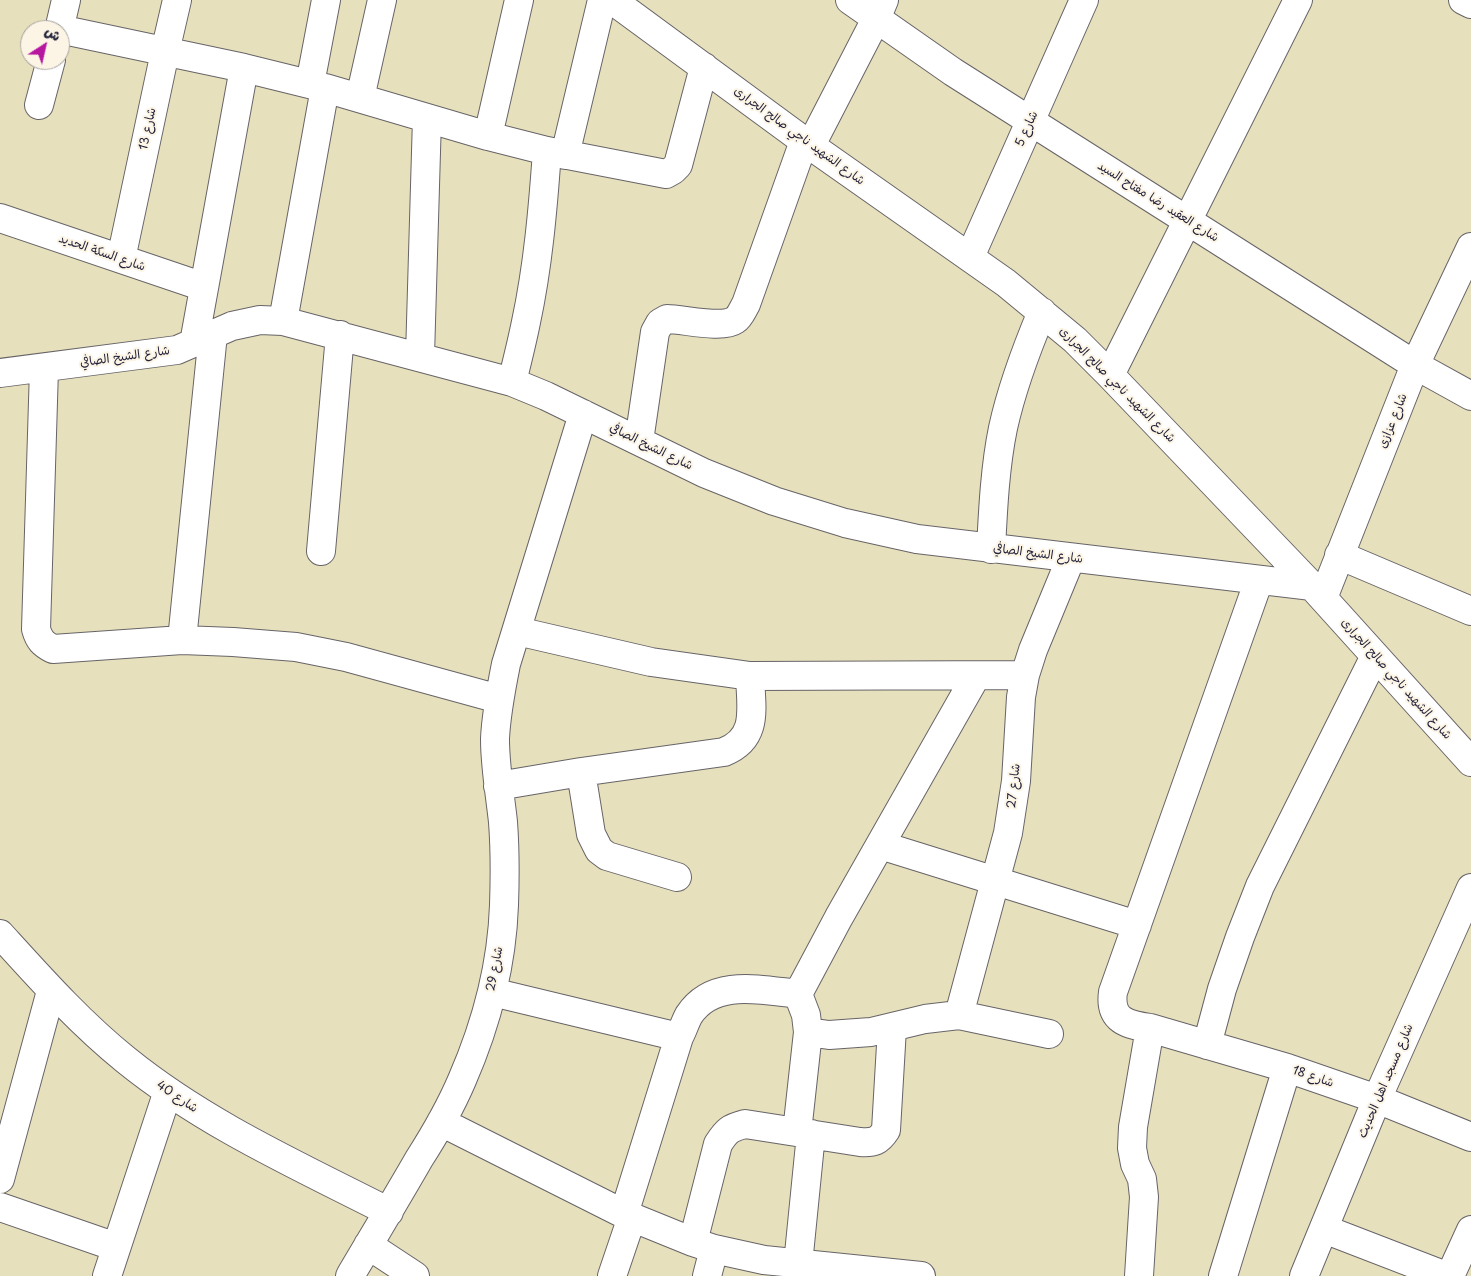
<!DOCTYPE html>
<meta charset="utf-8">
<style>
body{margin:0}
#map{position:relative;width:1471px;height:1276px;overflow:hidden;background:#e7e0bc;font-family:"Playpen Sans","Playpen Sans Arabic",sans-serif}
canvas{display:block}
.north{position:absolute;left:20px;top:20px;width:50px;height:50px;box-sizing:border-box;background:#fcf5e5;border:1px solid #a5a1a1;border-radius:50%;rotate:35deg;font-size:14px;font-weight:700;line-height:20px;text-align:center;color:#22223b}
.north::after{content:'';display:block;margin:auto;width:18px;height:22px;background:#b5179e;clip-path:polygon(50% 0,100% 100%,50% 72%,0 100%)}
</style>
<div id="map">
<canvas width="1471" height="1276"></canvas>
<div class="north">ش</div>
</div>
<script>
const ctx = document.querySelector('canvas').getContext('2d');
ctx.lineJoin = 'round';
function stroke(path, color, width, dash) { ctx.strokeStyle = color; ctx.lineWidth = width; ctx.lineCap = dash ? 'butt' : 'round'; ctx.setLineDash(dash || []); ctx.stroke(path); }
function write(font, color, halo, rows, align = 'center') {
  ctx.font = font + ' "Playpen Sans","Playpen Sans Arabic",sans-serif'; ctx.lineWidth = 4; ctx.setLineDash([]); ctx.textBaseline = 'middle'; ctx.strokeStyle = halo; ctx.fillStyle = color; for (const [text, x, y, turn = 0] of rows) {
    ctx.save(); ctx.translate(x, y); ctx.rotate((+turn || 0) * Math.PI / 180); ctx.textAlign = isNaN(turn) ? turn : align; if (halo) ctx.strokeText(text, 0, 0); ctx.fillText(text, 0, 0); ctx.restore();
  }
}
const minor = new Path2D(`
 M612,0L804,141L1006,283L1075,340L1110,375L1312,586L1471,762
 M850,0L953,72L1415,365L1471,396
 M1463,0L1471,4
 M59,29L244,68L325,88L488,136L547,151L666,174L673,170L678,165L704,67
 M59,30L66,0
 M310,84L326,0
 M360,98L382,0
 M39,105L51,60
 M488,136L519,0
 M811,145L876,19L884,0
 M565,155L602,0
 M0,218L204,287
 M970,257L1084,0
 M121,259L165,52L177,0
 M283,321L325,88
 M194,343L244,68
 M420,356L427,118
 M44,369L36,629C39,640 43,644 53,649L182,640L233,642L296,647L346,657L499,699
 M0,373L177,350L232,326L260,320L283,321L512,382L546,396L704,473L774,501L845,523L917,539L1312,586
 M1110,375L1298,0
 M512,382C517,362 522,342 526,322C538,266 543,208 547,151
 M639,441L655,332L660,323L667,319C683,319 722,329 735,320C740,317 743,309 746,304L804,141
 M991,549C993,509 995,467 1003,428C1012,387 1026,350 1042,312
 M321,551L340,335
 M1339,555L1471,611
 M1259,580L1113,992C1109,1020 1127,1025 1150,1028L1287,1068L1377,1099L1471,1137
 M1323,598L1415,365L1471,247
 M517,631L651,662L750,676L1025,675
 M182,640L213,334
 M581,772L591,834L599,850L607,856L677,877
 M498,786L581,772L724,752C759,738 751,708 750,676
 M880,845L1137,925
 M0,934C40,978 79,1022 126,1060C205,1124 299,1166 389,1212
 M492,992L679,1037
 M798,994L839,917L976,676
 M959,1015L1008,833L1016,781L1021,697L1025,675L1033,650L1071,558
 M808,1032L829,1035L871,1032L925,1019L959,1015L1049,1034
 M1207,1045L1222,989L1240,937L1260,886L1375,656
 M441,1122L624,1214L693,1242L714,1249L764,1260L921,1276
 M797,1132L808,1032L806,1015L798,994
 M0,1179L51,991
 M0,1207L116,1247
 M624,1214L679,1037C683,1030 685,1022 689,1015C713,978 761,990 798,994
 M1324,1229L1446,1276
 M693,1242L718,1144C727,1130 730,1128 745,1124L860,1142C874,1143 879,1141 886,1130L892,1028
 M368,1245L415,1276
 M798,1264L811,1134
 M107,1276L168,1091
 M350,1276C373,1237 396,1199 419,1159C435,1134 450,1108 462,1080C486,1025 502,964 504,905C505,877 505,849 503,822C500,794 495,767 495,739C496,714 501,689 506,664L583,414
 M612,1276L632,1217
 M707,1276L714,1249
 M1139,1276L1144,1197L1142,1179L1135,1164L1132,1148L1133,1127L1150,1028
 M1223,1276L1287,1068
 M1304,1276L1377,1099L1471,888
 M1450,1276L1471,1230`);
const streetNames = [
 ["شارع 13",148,129,-78],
 ["شارع 5",1027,129,-66],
 ["شارع الشهيد ناجي صالح الجرارى",799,136,36],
 ["شارع العقيد رضا مفتاح السيد",1158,202,32],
 ["شارع السكة الحديد",102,253,19],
 ["شارع الشيخ الصافي",125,357,-8],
 ["شارع الشهيد ناجي صالح الجرارى",1117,385,45],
 ["شارع عزازى",1393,421,-68],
 ["شارع الشيخ الصافي",651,447,26],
 ["شارع الشيخ الصافي",1038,554,7],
 ["شارع الشهيد ناجي صالح الجرارى",1396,679,48],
 ["شارع 27",1014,786,-84],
 ["شارع 29",495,969,-79],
 ["شارع 18",1313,1077,19],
 ["شارع مسجد اهل الحديث",1386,1081,-67],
 ["شارع 40",177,1097,34]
];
stroke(minor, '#676468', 30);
stroke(minor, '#fff', 28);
write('12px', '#22223b', '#fcf5e5', streetNames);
</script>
